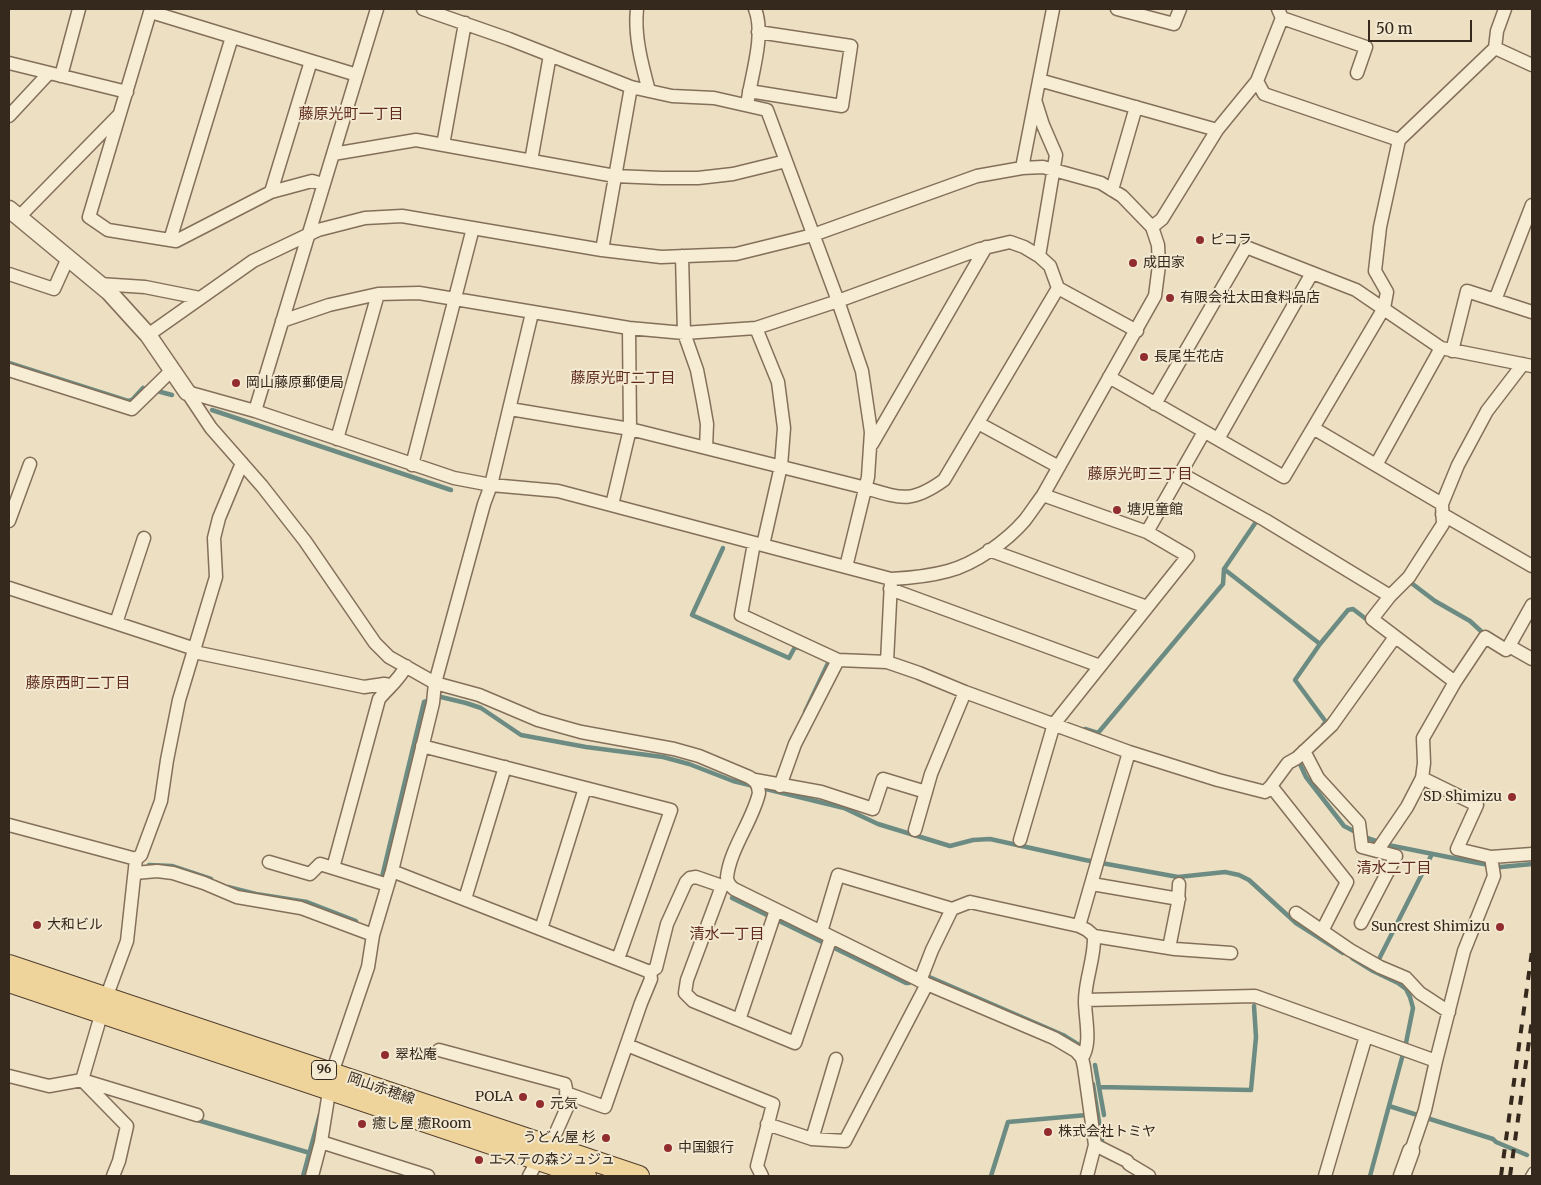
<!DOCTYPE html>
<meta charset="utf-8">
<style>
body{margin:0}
#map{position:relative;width:1541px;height:1185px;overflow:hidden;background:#ecdfc2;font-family:Merriweather,serif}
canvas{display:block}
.frame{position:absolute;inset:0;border:10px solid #35281d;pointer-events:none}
.scale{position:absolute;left:1368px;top:20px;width:104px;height:22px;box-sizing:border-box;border:2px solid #35281d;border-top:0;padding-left:6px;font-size:15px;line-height:18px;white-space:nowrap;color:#35281d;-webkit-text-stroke:4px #f3e9d1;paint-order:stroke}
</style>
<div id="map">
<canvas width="1541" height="1185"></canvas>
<div class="frame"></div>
<div class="scale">50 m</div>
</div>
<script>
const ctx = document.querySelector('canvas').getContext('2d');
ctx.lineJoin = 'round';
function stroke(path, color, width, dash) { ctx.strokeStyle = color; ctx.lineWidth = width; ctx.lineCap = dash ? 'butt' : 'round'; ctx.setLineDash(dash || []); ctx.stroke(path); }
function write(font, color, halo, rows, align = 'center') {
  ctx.font = font + ' Merriweather,"Noto Sans JP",serif'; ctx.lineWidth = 4; ctx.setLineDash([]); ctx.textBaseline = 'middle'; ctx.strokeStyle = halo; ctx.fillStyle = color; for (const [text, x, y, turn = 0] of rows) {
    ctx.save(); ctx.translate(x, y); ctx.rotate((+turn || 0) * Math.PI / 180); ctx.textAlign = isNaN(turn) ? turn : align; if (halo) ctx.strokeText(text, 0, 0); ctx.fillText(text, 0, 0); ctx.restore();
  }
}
const stream = new Path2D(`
 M9,363L128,401L132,400L143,388
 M157,391L172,395
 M212,410L451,490
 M1258,519L1224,569L1320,644L1295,680L1326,722L1323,725
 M723,548L692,615L789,658L795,647L800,648
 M1410,582L1435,601L1470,621L1483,633
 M1320,644L1348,610L1353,609L1366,619L1370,615
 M805,712L829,661H831
 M1085,729L1098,733L1223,584L1224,569
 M1300,764L1306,777L1344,826L1367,838L1388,845L1478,863L1501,867L1532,864
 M149,865L172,866L211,879
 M382,877L424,702L441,697L466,703L481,708L521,735L586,747L663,757L689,764L733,781L844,808L878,824L950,846L973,840L990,839L1085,860L1178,877L1225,872L1239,875L1249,880L1296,923L1343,953
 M228,887L256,894L307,902L356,921
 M732,898L906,983H909
 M1352,958L1373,971L1398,983L1406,989L1410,997L1413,1008L1406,1043L1370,1176
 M1376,965L1432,854
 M927,976L1063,1035L1079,1045
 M1095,1065L1104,1115
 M1093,1084L1103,1147
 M1099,1087L1251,1090L1256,1037L1254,1006
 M1389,1106L1493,1139L1496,1142L1527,1155
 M194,1119L310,1153
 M303,1176L320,1114
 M991,1176L1008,1122L1098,1114`);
const service = new Path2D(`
 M1529,1176L1532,1171`);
const minor = new Path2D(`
 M151,9L89,217L108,230L176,241L271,192L312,181L323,184
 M423,9L509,39L631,87L672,96L714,98L767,110L838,301L862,371L871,432L868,477L846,567
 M637,9C634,36 642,65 649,91
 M1117,9L1174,24L1180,9
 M151,12L357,75
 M1282,18L1366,47L1357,73
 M1495,48L1532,65
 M9,63L127,92
 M61,76L79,9
 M1039,80L1217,130
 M1257,81L1264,94L1399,140
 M749,91L842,106L851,46L758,32
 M748,99C752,73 765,34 755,9
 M1036,103L1043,125L1056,155L1039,256
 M9,116L49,73
 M443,145L465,23
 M333,154L416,140L615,176L661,178H698L733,174L786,161
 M531,161L550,55
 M1022,168L1053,9
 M1112,190L1136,107
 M271,192L311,61
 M19,217L118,116
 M1152,227L1162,219L1217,130L1257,81L1282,18L1278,9
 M170,240L232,37
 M602,250L631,87
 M682,256L684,333L697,370L703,401L707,424L706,448
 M9,274L54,289L68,258
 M99,284L145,287L200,298
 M1495,300L1532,205
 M282,321L329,305L378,294L419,293L629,328L684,333L756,328L838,301L980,249L1010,242L1024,247L1039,256L1050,266L1058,288L1137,331
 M756,328L778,382L784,428L781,466L763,545
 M148,335L253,261L318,230L365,218L402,216L602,250L661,257L736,254L813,235L977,176L1022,168L1043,167L1101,183L1122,196L1152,227L1158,245L1159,265L1155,296L1043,495C1037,503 1031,512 1025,520C1007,541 975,564 948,571C930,576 910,578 891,579L558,491L491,485L454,478L255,411L187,392
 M1452,351L1467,291L1532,312
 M9,370L132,409L172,370
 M1109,377L1284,477L1384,308L1387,292L1375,271L1380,227L1399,140L1495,48L1497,31L1505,9
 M187,392L211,428L262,486L305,541L375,643L389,657L435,683L479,695L538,720L581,732L674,749L699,756L749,777C756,781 758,784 759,793C753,820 730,849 727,877C727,883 730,886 734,889L927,984L1054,1038L1076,1051L1082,1058L1084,1067L1095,1145L1087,1176
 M1155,404L1246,247L1356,290L1441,348L1532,366
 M510,409L630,429L866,488C902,499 912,503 944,480L1058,288
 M255,411L377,9
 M978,423L1059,467
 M1313,428L1442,504
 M337,439L378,294
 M1218,439L1312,273
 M872,444L986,247
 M412,465L473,228
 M1376,465L1441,348
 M1180,473L1265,520L1390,596
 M612,505L630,429L629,328
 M1442,514L1532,566
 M9,521L30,464
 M1147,532L1204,432
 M754,543L741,615L838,660
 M989,550L1147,607
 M9,588L195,649
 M890,589L1100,666
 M116,623L144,538
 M1509,646L1532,605
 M194,652L364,687L384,684L390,685
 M887,662L891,582
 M1455,682L1372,619L1390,596L1409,577L1443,524L1442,504L1458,465L1487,411L1523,364
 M422,746L671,810L618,959
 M1304,751L1318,778L1359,823L1362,847L1396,856L1361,923
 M1422,778L1477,805L1457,849L1491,857L1532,854
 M755,780L821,792L873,809L883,779L926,792
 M780,786L795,744L838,660L887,662L919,673L965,692L1129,752L1218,780L1265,792L1271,786L1288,763L1297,758L1332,725L1395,637
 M1271,786L1347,882L1322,931
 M9,825L136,859
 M915,830L931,774L965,692
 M1020,840L1054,724L1188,556L1147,532L1043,495
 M1377,851L1407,807L1422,778L1424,763L1423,738L1455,682L1485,637L1506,650L1509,646L1532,659
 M269,862L310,874L320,864L388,885
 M333,868L379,699C388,688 400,679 406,666
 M392,871L650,972L656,968L667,924L686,882L690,878L696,877L722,886L728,883
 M135,873L157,871L173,873L204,883L237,897L301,908L373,935
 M1092,884L1179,899
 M722,886L687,980L685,993L693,1001L795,1043L831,937
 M465,899L505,767
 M1296,913L1350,950L1380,967L1406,978L1420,993L1449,1012
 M1079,926L1129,752
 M541,929L585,788
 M821,932L838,875L952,909L970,902L1079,926L1087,930L1094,936C1095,958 1085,979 1085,1001C1085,1019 1092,1043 1082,1058
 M1094,936L1175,949L1231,953
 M1169,948L1178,903L1179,884
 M920,981L932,950L952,909
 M1085,1000L1255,996L1436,1061
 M739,1020L776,910
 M627,1045L773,1104L757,1166L762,1176
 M439,1050L565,1084L569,1103L550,1146
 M9,1076L49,1086L82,1080L106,998L127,941L136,859L141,855L161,801L167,760L179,700L216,577L214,538L219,518L242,463
 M82,1080L197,1115
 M84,1082L127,1126L119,1161L113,1176
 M566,1093L605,1107L641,1003L651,979L650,972
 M767,1124L812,1139L845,1141L927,984
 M812,1139L836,1059
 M321,1142L428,1176
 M1095,1145L1127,1161L1129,1164L1149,1176
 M1411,1151L1425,1110L1436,1061L1464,951L1494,876L1491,857
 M312,1176L321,1142L332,1073L368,967L373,935L392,871L433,703L435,683L484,504L491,485L532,313
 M529,1176L538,1160
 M1325,1176L1366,1036`);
const tertiary = new Path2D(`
 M9,209L109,292L148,335L187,392
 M1402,1176L1411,1151`);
const primary = new Path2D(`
 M9,965L639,1176
 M9,982L586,1176`);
const rail = new Path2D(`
 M1501,1176L1532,951
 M1510,1176L1532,1020`);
const markers = [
 [1200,240,5,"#912d2f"],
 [1133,263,5,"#912d2f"],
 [1170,298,5,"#912d2f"],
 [1144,357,5,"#912d2f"],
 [236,383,5,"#912d2f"],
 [1117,510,5,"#912d2f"],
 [1512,797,5,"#912d2f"],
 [37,925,5,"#912d2f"],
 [1500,927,5,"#912d2f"],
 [385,1055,5,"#912d2f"],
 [523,1097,5,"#912d2f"],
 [540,1104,5,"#912d2f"],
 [362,1124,5,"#912d2f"],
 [1048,1132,5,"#912d2f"],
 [606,1138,5,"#912d2f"],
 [668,1148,5,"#912d2f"],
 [479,1160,5,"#912d2f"]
];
const shields = [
 [324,1070,25]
];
const shieldNames = [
 ["96",324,1070]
];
const poiNames = [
 ["ピコラ",1210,240],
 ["成田家",1143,263],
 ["有限会社太田食料品店",1180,298],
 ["長尾生花店",1154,357],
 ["岡山藤原郵便局",246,383],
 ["塘児童館",1127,510],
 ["SD Shimizu",1502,797,"right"],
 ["大和ビル",47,925],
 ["Suncrest Shimizu",1490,927,"right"],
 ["翠松庵",395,1055],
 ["POLA",513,1097,"right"],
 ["元気",550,1104],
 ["癒し屋 癒Room",372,1124],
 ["株式会社トミヤ",1058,1132],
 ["うどん屋 杉",596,1138,"right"],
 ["中国銀行",678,1148],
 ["エステの森ジュジュ",489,1160]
];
const streetNames = [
 ["岡山赤穂線",381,1089,19]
];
const neighbourhoodNames = [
 ["藤原光町一丁目",351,115],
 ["藤原光町二丁目",623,379],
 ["藤原光町三丁目",1140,475],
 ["藤原西町二丁目",78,684],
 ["清水二丁目",1394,869],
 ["清水一丁目",727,935]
];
stroke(stream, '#6c8c83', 4.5);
stroke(service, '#84705a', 9);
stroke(minor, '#84705a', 15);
stroke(tertiary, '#84705a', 19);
stroke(primary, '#523e2e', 22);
stroke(service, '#f7ecd4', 6);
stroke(minor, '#f7ecd4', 12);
stroke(tertiary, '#f7ecd4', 16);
stroke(primary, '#eed39b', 20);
stroke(rail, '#35281d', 4, [9, 9]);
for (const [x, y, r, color] of markers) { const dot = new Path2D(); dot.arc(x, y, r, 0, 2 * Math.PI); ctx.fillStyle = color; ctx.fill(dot); stroke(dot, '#f3e9d1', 2); }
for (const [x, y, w] of shields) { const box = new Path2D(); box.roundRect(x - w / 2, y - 9.5, w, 19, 4); ctx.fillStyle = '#f3e9d1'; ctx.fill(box); stroke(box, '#35281d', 1); }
write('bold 12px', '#35281d', null, shieldNames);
write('14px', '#35281d', '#f3e9d1', poiNames, 'left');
write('14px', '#35281d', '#f3e9d1', streetNames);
write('15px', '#5f2b1f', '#f3e9d1', neighbourhoodNames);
</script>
